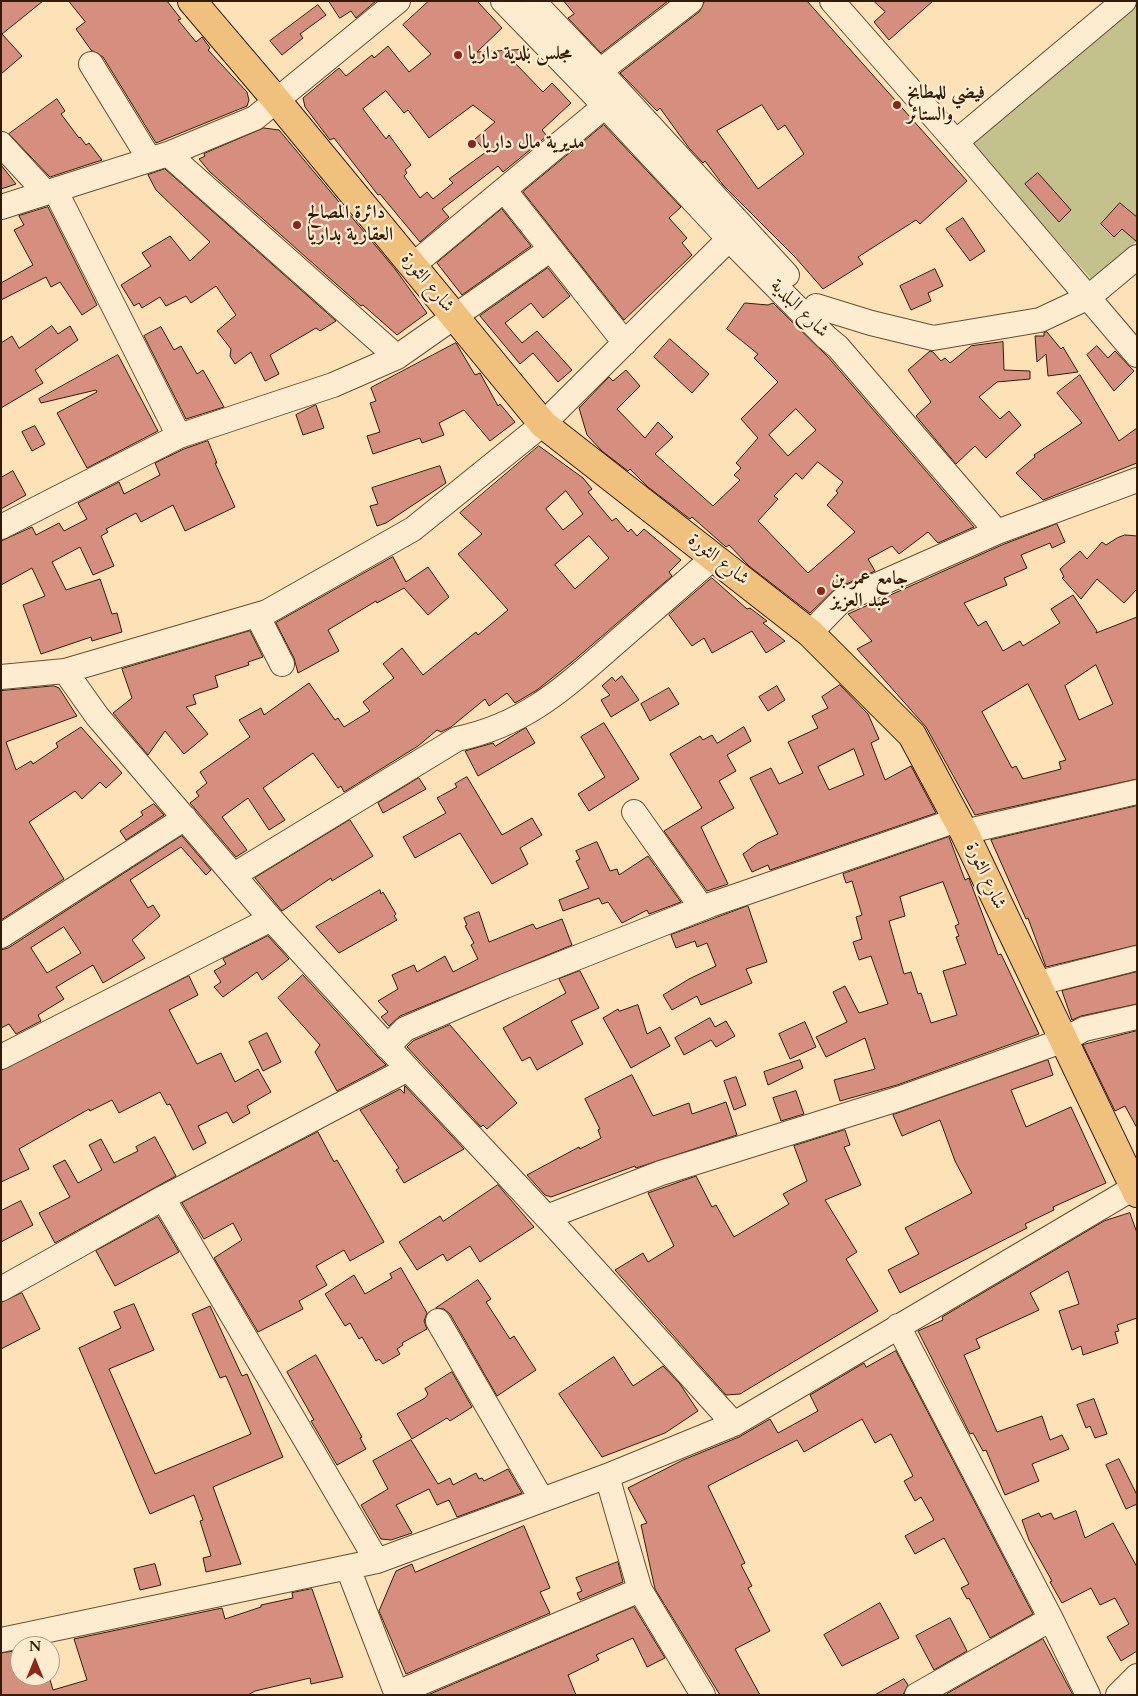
<!DOCTYPE html>
<meta charset="utf-8">
<style>
body{margin:0}
#map{position:relative;width:1138px;height:1696px;overflow:hidden;background:#fee2b7;font-family:Cardo,serif}
canvas{display:block}
.frame{position:absolute;inset:0;border:2px solid #331c05;pointer-events:none}
.north{position:absolute;left:10px;top:1636px;width:50px;height:50px;box-sizing:border-box;background:#feecd0;border:1px solid #ad997f;border-radius:50%;rotate:0deg;font-size:14px;font-weight:700;line-height:20px;text-align:center;color:#331c05}
.north::after{content:'';display:block;margin:auto;width:18px;height:22px;background:#8f2418;clip-path:polygon(50% 0,100% 100%,50% 72%,0 100%)}
</style>
<div id="map">
<canvas width="1138" height="1696"></canvas>
<div class="frame"></div>
<div class="north">N</div>
</div>
<script>
const ctx = document.querySelector('canvas').getContext('2d');
ctx.lineJoin = 'round';
function fill(path, color) { ctx.fillStyle = color; ctx.fill(path, 'evenodd'); }
function stroke(path, color, width, dash) { ctx.strokeStyle = color; ctx.lineWidth = width; ctx.lineCap = dash ? 'butt' : 'round'; ctx.setLineDash(dash || []); ctx.stroke(path); }
function write(font, color, halo, rows, align = 'center') {
  ctx.font = font + ' Cardo,Amiri,serif'; ctx.lineWidth = 4.5; ctx.setLineDash([]); ctx.textBaseline = 'middle'; ctx.strokeStyle = halo; ctx.fillStyle = color; for (const [text, x, y, turn = 0] of rows) {
    ctx.save(); ctx.translate(x, y); ctx.rotate((+turn || 0) * Math.PI / 180); ctx.textAlign = isNaN(turn) ? turn : align; if (halo) ctx.strokeText(text, 0, 0); ctx.fillText(text, 0, 0); ctx.restore();
  }
}
const green = new Path2D(`
 M1135,1H1137V241L1092,280L969,141Z`);
const building = new Path2D(`
 M1,1H43L2,34L22,56L1,74Z
 M69,1H167L181,19L178,20L196,42L202,37L210,48L208,50L247,92L249,100L247,106L156,143L103,57L91,50L76,29L85,22Z
 M329,1H376L356,18L351,11L340,18Z
 M429,1H477L502,28L477,52L529,49L514,62L543,92L552,83L571,103L542,130L547,136L503,172L498,166L442,209L449,217L420,242L380,194L378,195L334,138L330,140L305,107L303,98L339,68L346,76L372,55L374,58L388,46L409,72L431,54L403,25ZM386,91L404,113L408,110L429,138L473,105L495,122L475,139L486,152L449,179L453,183L433,199L427,192L420,198L404,176L407,173L405,170L411,165L389,135L386,139L363,109Z
 M564,1H668L601,53L568,18L574,14Z
 M705,1H807L967,181L920,224L916,220L858,257L863,264L823,289L795,257L723,185L705,161L703,163L689,148L660,108L657,111L620,73L699,12ZM762,105L778,130L785,125L804,154L758,189L717,131Z
 M874,1H933L889,40L874,22L885,12Z
 M318,5L326,15L300,34L303,38L282,55L270,41Z
 M57,99L65,111L61,114L79,138L80,137L86,145L89,143L102,160L50,177L9,134Z
 M604,125L681,207L669,218L687,238L682,243L692,255L624,320L523,192Z
 M264,128L279,130L395,269L427,313L397,335L363,305L361,306L210,172L199,159L205,156L204,154Z
 M1,165L16,184L1,189Z
 M165,169L336,321L320,331L316,328L270,355L279,374L265,381L251,352L235,364L230,356L231,349L217,331L236,315L216,286L191,303L186,296L166,306L160,297L142,308L139,303L134,306L121,285L151,266L142,253L170,236L190,261L210,242L156,190L148,175Z
 M1038,173L1071,210L1059,222L1025,184Z
 M1120,203L1137,217V242L1122,229L1114,237L1101,224Z
 M48,207L97,305L82,315L60,282L51,287L46,277L1,300V283L33,265L14,230L24,225L19,216Z
 M502,209L531,246L462,295L437,263Z
 M963,218L985,251L970,261L946,229Z
 M548,268L570,296L543,318L531,303L505,323L522,343L537,331L554,350L572,370L558,382L533,353L520,364L480,316Z
 M935,269L943,286L928,293L931,301L911,310L900,286Z
 M745,303L768,305L773,303L828,357L974,527L938,543L928,532L899,554L892,546L868,559L875,571L835,589L810,613L749,566L729,545L726,547L692,517L690,519L648,487L630,469L628,471L602,451L587,435L579,408L609,377L613,381L626,370L640,386L617,409L645,438L658,422L673,437L655,454L713,506L740,480L734,475L741,468L736,463L758,438L741,419L778,382L754,358L758,354L727,329ZM796,409L816,430L788,456L769,435ZM818,462L843,482L836,491L838,493L827,505L855,532L808,573L758,521L778,499L774,496L796,473L802,479Z
 M52,326L58,334L70,326L78,340L35,370L43,383L1,408V343L12,336L19,348Z
 M161,327L174,350L181,346L197,374L203,370L224,407L186,419L144,336Z
 M1047,332L1061,349L1063,347L1078,372L1048,376L1046,354L1037,362L1035,336H1044V333Z
 M670,339L709,374L692,393L654,357Z
 M1003,342L1004,370L1030,371V379L997,382L979,397L1000,419L1009,411L1021,425L986,458L975,446L956,464L916,416L931,402L908,370L930,351L933,352L941,361L945,358L950,363L971,346Z
 M456,343L475,375L480,373L498,406L500,404L515,422L490,441L464,410L439,423L444,435L422,443L420,438L373,454L367,436L380,432L370,403L376,401L371,388Z
 M1097,346L1108,358L1115,351L1134,371L1114,391L1087,355Z
 M118,355L158,431L87,468L57,413L97,392L96,390L41,403L39,399Z
 M1080,375L1119,441L1137,428V463L1043,500L1016,473L1035,457L1034,455L1082,423L1057,393Z
 M316,405L324,428L303,435L296,415Z
 M35,426L45,444L32,451L22,432Z
 M208,441L217,463H215L235,507L185,531L173,505L141,522L136,513L106,529L108,532L101,536L114,566L93,575L80,547L52,562L66,590L100,579L112,614L117,613L122,632L92,641L91,637L41,654L23,605L45,596L32,568L1,585V541L32,527L36,535L59,523L64,531L87,519L78,503L119,482L124,494L160,475L155,463L184,449Z
 M539,446L583,478L592,489L588,492L612,521L616,518L628,532L631,529L637,536L644,529L681,560L669,572L672,576L572,662L537,690L515,703L507,693L489,706L485,699L451,727L441,732L437,730L418,746L344,792L341,786L338,788L313,753L263,788L285,820L269,830L248,798L222,817L247,850L236,857L190,803L199,796L196,792L207,783L200,772L250,737L239,720L261,708L264,715L309,683L335,720L338,718L344,727L370,711L363,702L394,678L383,664L402,648L423,675L476,632L478,635L508,610L458,554L482,534L460,513ZM566,491L583,514L563,530L546,509ZM589,536L609,558L575,589L555,565Z
 M440,466L446,483L386,523L377,526L370,506L378,504L372,488Z
 M13,471L26,495L1,509V478Z
 M1057,524L1065,542L1052,548L1050,543L1021,555L1027,568L1004,578L1007,585L964,603L978,626L986,621L1003,651L1020,641L1023,646L1060,623L1051,609L1073,595L1097,631L1096,633L1137,617V779L975,815L926,727L857,649L872,641L848,614L1002,545ZM1096,665L1113,704L1079,720L1065,686ZM1028,684L1066,760L1059,762L1061,769L1023,779L1016,766L1012,768L982,712Z
 M1125,535L1137,536V589L1124,603L1097,579L1081,599L1062,578L1064,577L1060,569L1080,551L1087,559L1102,542L1106,545L1117,538Z
 M393,557L406,582L428,567L449,597L428,615L404,588L377,603L376,601L328,630L339,651L298,673L294,658L276,623Z
 M712,578L747,609L750,608L767,621L763,623L785,641L766,653L752,631L712,653L704,638L692,646L669,615Z
 M250,631L263,657L248,662L249,665L215,676L218,687L193,695L196,704L186,707L208,734L184,754L165,731L148,755L113,713L132,698L122,669Z
 M622,676L639,700L611,717L601,700L610,695L602,686L612,677L615,681Z
 M840,685L868,714L879,739L871,743L885,780L911,766L936,813L770,870L768,865L752,872L743,854L758,843L778,834L750,778L771,768L779,784L803,773L788,742L818,728L812,716L828,708L822,697ZM854,749L864,775L829,790L818,767Z
 M54,686L59,688L77,716L6,742L16,770L31,761L33,764L58,747L56,743L81,727L122,773L106,788L100,782L82,799L75,791L29,822L64,879L1,920V691Z
 M777,686L785,700L768,711L759,697Z
 M669,688L679,704L650,721L641,704Z
 M604,723L639,779L589,811L578,794L605,777L581,737Z
 M744,727L751,741L727,755L736,771L719,781L734,808L701,827L728,884L707,891L664,831L702,808L670,754L700,736L703,740L712,735L717,743Z
 M526,728L535,743L478,776L465,751L493,743L495,746Z
 M467,777L502,835L532,818L542,835L520,848L528,864L492,884L460,833L415,858L403,837L446,813L437,798L457,787L455,784Z
 M419,778L426,789L383,813L378,803Z
 M154,804L164,815L126,840L120,831L143,815L141,812Z
 M1137,806V945L1046,967L1028,918L1026,919L991,840Z
 M350,820L373,856L332,881L331,878L282,911L255,878Z
 M182,836L211,870L206,875L181,847L130,880L148,908L153,905L160,916L132,940L145,958L103,983L93,965L56,987L64,999L38,1015L41,1021L16,1034L9,1024L1,1028V950L8,948ZM64,927L81,953L47,973L31,948Z
 M949,837L965,880L969,878L970,881L998,955L1001,954L1039,1034L897,1085L840,1101L834,1080L875,1069L865,1038L826,1057L816,1037L847,1022L833,992L845,986L859,1013L888,1004L871,956L859,960L853,942L862,939L856,917L862,915L852,881L846,883L843,874ZM943,882L959,924L955,926L959,936L956,937L966,964L943,971L957,1015L931,1023L921,993L918,994L911,972L904,974L889,921L905,916L900,897Z
 M597,842L610,871L617,869L619,875L648,856L681,902L649,914L647,910L622,923L608,902L602,904L599,898L563,911L559,900L589,888L576,861L580,859L576,851Z
 M380,890L381,894L383,892L396,914L394,916L397,920L339,953L316,927Z
 M748,906L767,962L746,969L752,983L701,1005L697,996L672,1010L663,995L689,979L716,966L707,943L697,947L695,941L676,948L671,935Z
 M479,912L489,942L533,924L536,929L562,919L572,945L400,1016L389,1026L381,1017L388,1012L378,1001L398,989L392,975L414,965L417,972L445,956L453,972L478,959L471,945L474,943L465,926L467,925L464,918Z
 M268,936L289,959L262,980L257,972L223,997L214,987L221,982L214,971L226,964L223,959Z
 M580,971L599,1008L571,1021L583,1044L537,1070L530,1057L522,1061L503,1028L566,993L559,979Z
 M1137,972V1004L1081,1016L1072,1020L1062,991Z
 M303,975L377,1056L386,1065L337,1091L315,1052L320,1045L278,998Z
 M189,976L198,995L169,1010L197,1064L221,1053L235,1082L258,1069L271,1092L247,1106L250,1113L233,1123L227,1112L198,1126L206,1143L193,1150L170,1104L167,1105L160,1092L119,1113L112,1100L90,1111L89,1109L19,1149L29,1169L1,1182V1071Z
 M638,1005L647,1034L660,1027L670,1046L631,1068L603,1018L618,1009L619,1011Z
 M710,1018L715,1027L726,1021L735,1036L716,1047L711,1040L684,1055L675,1038Z
 M805,1022L816,1047L790,1059L779,1034Z
 M450,1025L517,1103L487,1129L483,1125L481,1127L407,1047L413,1041Z
 M1137,1031V1128L1125,1106L1115,1111L1083,1045Z
 M267,1033L281,1062L263,1071L249,1042Z
 M800,1060L803,1068L768,1085L764,1072Z
 M1048,1060L1053,1075L1011,1090L1026,1127L1071,1107L1106,1183L1053,1207L1054,1210L1025,1224L1027,1228L900,1293L888,1270L919,1254L905,1228L972,1193L955,1161L940,1120L902,1136L893,1115Z
 M632,1075L653,1116L689,1103L692,1114L726,1102L737,1135L636,1168L635,1166L551,1197L545,1195L527,1175L579,1147L580,1149L601,1138L598,1130L600,1129L585,1099Z
 M736,1077L746,1105L734,1110L724,1081Z
 M405,1086L464,1149L404,1183L396,1170L399,1168L360,1110L400,1089L404,1093Z
 M796,1091L804,1114L781,1121L773,1098Z
 M845,1130L850,1145L844,1147L861,1185L825,1200L857,1252L846,1259L878,1311L740,1394L726,1395L615,1270L643,1253L648,1262L674,1246L648,1193L696,1176L712,1207L716,1205L734,1237L789,1204L783,1194L807,1181L794,1146Z
 M318,1132L334,1162L337,1160L384,1242L350,1261L344,1250L316,1266L327,1285L299,1301L303,1309L258,1332L214,1258L242,1240L233,1223L204,1239L182,1203Z
 M155,1137L176,1176L55,1243L39,1213L70,1197L53,1166L65,1160L78,1183L102,1170L89,1145L101,1139L114,1163L138,1151L136,1147Z
 M498,1185L534,1227L480,1262L470,1246L447,1261L443,1254L417,1270L399,1242L440,1216L443,1221Z
 M21,1201L33,1225L1,1242V1211Z
 M1130,1213L1137,1233V1318L1117,1325L1119,1331L1115,1332L1118,1343L1083,1355L1081,1346L1072,1350L1059,1311L1079,1304L1068,1271L1030,1293L1039,1310L976,1339L980,1348L964,1355L997,1432L1042,1416L1050,1440L1062,1435L1069,1449L1032,1464L1039,1481L1005,1495L986,1450L983,1451L973,1433L970,1434L918,1331L943,1320L942,1317L1104,1221Z
 M158,1217L179,1252L115,1286L96,1251Z
 M401,1268L427,1313L424,1321L427,1329L402,1343L403,1345L397,1349L400,1354L383,1364L379,1359L376,1361L362,1337L359,1339L350,1323L345,1326L325,1294L354,1275L365,1294L392,1278L390,1274Z
 M478,1280L491,1299L486,1302L510,1339L514,1336L536,1370L497,1396L450,1314L444,1309L436,1308Z
 M22,1293L40,1329L1,1349V1303Z
 M134,1304L154,1350L109,1369L155,1474L251,1434L226,1376L220,1378L192,1314L210,1306L242,1376L247,1374L283,1457L213,1487L241,1564L206,1572L203,1558L211,1556L200,1521L203,1520L194,1495L150,1514L79,1348L121,1328L114,1312Z
 M896,1351L1033,1614L990,1638L969,1598L967,1599L961,1588L969,1584L944,1538L915,1554L905,1536L934,1520L921,1497L915,1501L904,1481L913,1476L891,1434L875,1443L862,1419L804,1452L797,1440L708,1486L745,1563L741,1565L752,1586L748,1588L770,1631L735,1649L760,1695H720L655,1589L641,1525L647,1523L628,1488L683,1460L739,1437L770,1419L778,1433L818,1411L810,1395L864,1363L866,1367Z
 M316,1355L362,1437L360,1438L366,1449L337,1465L311,1421L314,1420L287,1372Z
 M614,1357L633,1386L663,1366L680,1384L698,1411L665,1433L602,1457L559,1394Z
 M452,1372L472,1407L450,1421L447,1418L412,1439L397,1414L425,1398L428,1394L425,1389Z
 M1094,1399L1107,1434L1095,1438L1090,1426L1086,1428L1077,1405Z
 M411,1440L438,1484L450,1478L453,1485L476,1473L479,1479L482,1478L484,1481L508,1469L522,1493L457,1517L449,1500L437,1505L429,1489L396,1505L412,1533L391,1540L381,1539L361,1505L388,1489L373,1461Z
 M1119,1459L1137,1495V1504L1126,1509L1106,1465Z
 M1076,1511L1085,1538L1113,1523L1137,1567V1651L1121,1661L1107,1637L1129,1624L1115,1598L1100,1605L1091,1588L1062,1603L1050,1582L1052,1581L1029,1540L1022,1520L1039,1513L1041,1517L1051,1513L1054,1519Z
 M524,1526L550,1588L540,1592L550,1613L406,1674L379,1611L396,1571L412,1564L415,1572Z
 M618,1562L623,1582L580,1600L577,1593L582,1591L576,1578Z
 M155,1564L161,1585L140,1590L134,1569Z
 M312,1589L343,1677L311,1684L310,1678L255,1691L248,1695H1V1653L20,1650V1676H49L53,1690L87,1680L74,1639L222,1608L225,1619L261,1607V1605L293,1598L292,1593Z
 M880,1603L899,1638L842,1666L824,1635Z
 M634,1607L665,1658L647,1667L633,1638L596,1655L599,1660L568,1675L576,1695H428Z
 M950,1618L967,1651L934,1670L916,1636Z
 M1043,1639L1073,1695H947V1694Z
 M904,1679L908,1685L903,1695H875Z`);
const minor = new Path2D(`
 M503,1L605,106L729,239L826,337L838,347L997,532
 M533,1L600,71L787,275
 M832,1L956,142L1137,355
 M91,64L150,160
 M600,71L691,1
 M956,142L1124,1
 M1,144L46,193
 M168,154L397,357
 M55,190L179,436
 M505,191L625,343
 M1,207L168,154L255,118L398,1
 M412,266L605,106
 M816,306L871,323L933,338L1040,320L1089,297L1137,257
 M1,527L179,436L333,385L397,357L551,249
 M257,615L282,664
 M810,633L841,601L997,532L1137,480
 M65,671L97,716L271,919L408,1069L554,1225L734,1424
 M1,677L65,671L267,612L413,529L543,424L741,227
 M634,812L702,908
 M964,832L1137,792
 M234,875L457,739C528,724 566,686 619,640C650,613 682,585 714,557
 M1,936L185,818
 M1035,984L1137,958
 M387,1047L405,1029L505,986L710,905L957,820
 M1,1057L271,919
 M163,1198L377,1561
 M547,1217L661,1173L901,1098L1062,1041L1084,1029L1137,1017
 M1,1289L163,1198L408,1069
 M438,1321L542,1500
 M898,1326L1051,1619L1088,1695
 M607,1476L640,1590L703,1695
 M348,1568L397,1695
 M1,1640L377,1561L607,1476L734,1424L1137,1186
 M397,1693L640,1590
 M917,1695L1051,1619
 M1118,1695L1137,1676`);
const major = new Path2D(`
 M192,1L277,101L543,424L810,633L912,735L964,832L1137,1193`);
const markers = [
 [458,55,5,"#8f2418"],
 [897,105,5,"#8f2418"],
 [472,144,5,"#8f2418"],
 [297,225,5,"#8f2418"],
 [821,591,5,"#8f2418"]
];
const poiNames = [
 ["مجلس بلدية داريا",468,55],
 ["فيضي للمطابخ",907,94],
 ["والستائر",907,116],
 ["مديرية مال داريا",482,144],
 ["دائرة المصالح",307,214],
 ["العقارية بداريا",307,236],
 ["جامع عمر بن",831,580],
 ["عبد العزيز",831,602]
];
const streetNames = [
 ["شارع الثورة",427,283,50],
 ["شارع البلدية",799,309,45],
 ["شارع الثورة",718,560,38],
 ["شارع الثورة",985,876,65]
];
fill(green, '#c3c28c');
fill(building, '#d68e7e');
stroke(building, '#331c05', 1);
stroke(minor, '#664e32', 26);
stroke(major, '#331c05', 30);
stroke(minor, '#feecd0', 24);
stroke(major, '#efc17c', 28);
for (const [x, y, r, color] of markers) { const dot = new Path2D(); dot.arc(x, y, r, 0, 2 * Math.PI); ctx.fillStyle = color; ctx.fill(dot); stroke(dot, '#feecd0', 2); }
write('bold 19px', '#331c05', '#feecd0', poiNames, 'left');
write('19px', '#331c05', '#feecd0', streetNames);
</script>
